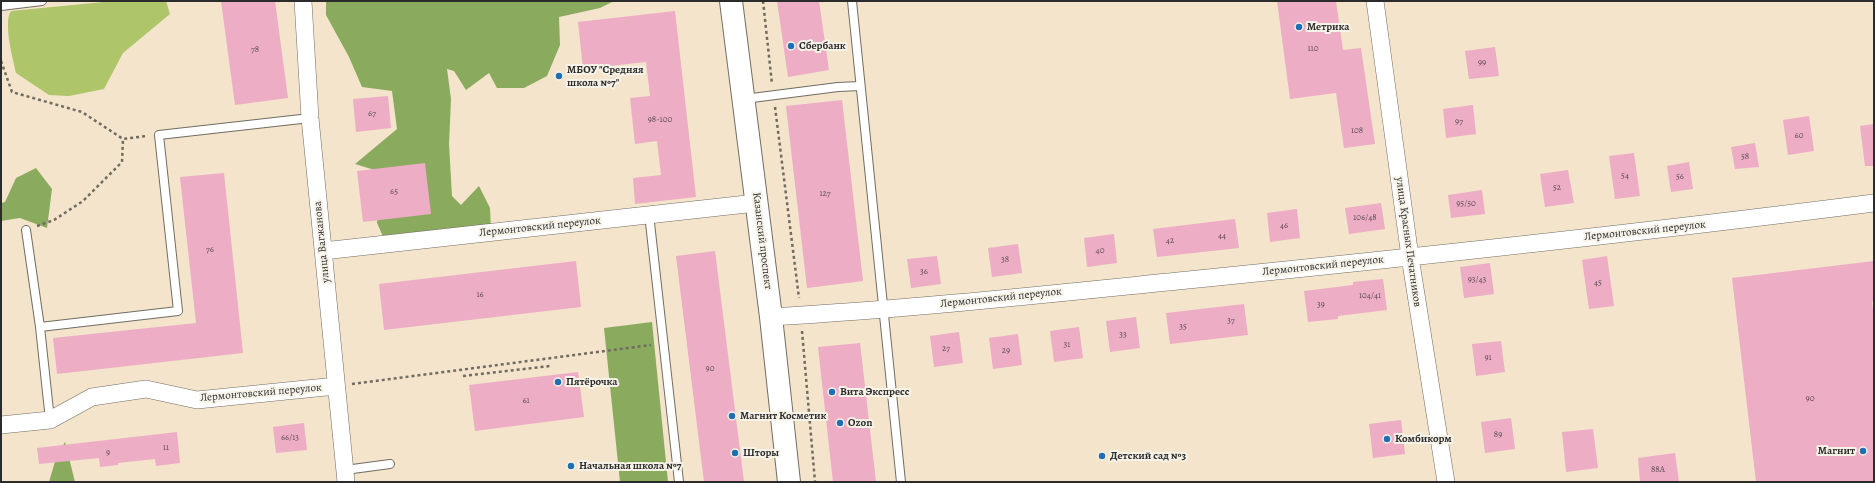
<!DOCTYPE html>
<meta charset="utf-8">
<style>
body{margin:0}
#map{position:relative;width:1875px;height:483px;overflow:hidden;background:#f3e4cb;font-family:Alegreya,serif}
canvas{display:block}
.frame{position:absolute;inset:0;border:2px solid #2b2b2b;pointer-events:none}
</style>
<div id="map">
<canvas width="1875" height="483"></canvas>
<div class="frame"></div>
</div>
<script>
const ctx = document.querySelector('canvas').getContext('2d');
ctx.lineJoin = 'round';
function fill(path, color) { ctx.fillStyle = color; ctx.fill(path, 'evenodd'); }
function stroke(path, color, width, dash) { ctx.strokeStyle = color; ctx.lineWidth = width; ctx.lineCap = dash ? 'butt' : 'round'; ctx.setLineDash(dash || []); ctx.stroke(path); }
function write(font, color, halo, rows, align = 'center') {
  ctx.font = font + ' Alegreya,serif'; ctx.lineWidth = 4; ctx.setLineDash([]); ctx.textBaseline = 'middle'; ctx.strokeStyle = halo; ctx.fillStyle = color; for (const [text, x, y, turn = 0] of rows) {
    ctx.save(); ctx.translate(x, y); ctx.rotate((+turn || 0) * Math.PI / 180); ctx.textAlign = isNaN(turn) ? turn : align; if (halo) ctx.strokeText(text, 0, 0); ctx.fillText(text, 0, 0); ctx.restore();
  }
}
const green = new Path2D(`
 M114,1H166L170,14L123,53L104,89L69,96L49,95L16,73C13,59 3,23 11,11Z`);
const forest = new Path2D(`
 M326,1H614L600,8L559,17L560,45L547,76L524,88H497L489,73L466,90L454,71L447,69L451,99L449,144L452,196L461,205L479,186L490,208L491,230L385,241L377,223L380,193L378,171L355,164L397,129L392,91L362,87L349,57L326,15Z
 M36,168L52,189L47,228L20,218L1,221V203L5,202L16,178Z
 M652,322L668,482H620L604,328Z
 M65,442L75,482H49L56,458Z`);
const building = new Path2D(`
 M221,1H275L288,98L235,105Z
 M777,1H819L829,70L788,77Z
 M1277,1H1336L1343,50L1361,48L1375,144L1344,148L1336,93L1290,99Z
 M675,11L696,197L635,204L633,178L661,175L657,141L635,144L630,98L650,96L646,62L583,69L578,22Z
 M1495,47L1499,76L1469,79L1465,51Z
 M388,96L391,128L356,132L353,99Z
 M842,100L863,281L807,288L786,106Z
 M1473,105L1476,134L1446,138L1443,109Z
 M1809,116L1814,151L1788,155L1783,120Z
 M1874,124V166H1865L1860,126Z
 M1755,143L1759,167L1735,169L1731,147Z
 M1634,153L1640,196L1615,199L1609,156Z
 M1689,162L1693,189L1671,192L1667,166Z
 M425,163L431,214L363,222L357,171Z
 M1568,170L1574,203L1545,207L1540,174Z
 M224,173L243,353L57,374L53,338L196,323L180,177Z
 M1482,190L1485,214L1451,218L1448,195Z
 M1381,203L1385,229L1349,234L1345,208Z
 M1297,209L1300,238L1270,242L1267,213Z
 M1235,219L1239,248L1157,257L1153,229Z
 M1114,234L1117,263L1087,267L1084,238Z
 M1018,244L1022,273L992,277L988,248Z
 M715,251L744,482H704L676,256Z
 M937,256L941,284L911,288L907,259Z
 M1607,256L1614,306L1589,309L1582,260Z
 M576,261L581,307L384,330L379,284Z
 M1874,261V301L1872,302L1874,317V482H1756L1732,278Z
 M1490,263L1494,294L1464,298L1460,267Z
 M1383,279L1387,310L1338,316V319L1308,322L1304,291L1353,285V282Z
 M1244,304L1248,335L1170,344L1166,313Z
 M1136,317L1140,348L1110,352L1106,321Z
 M1079,327L1083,358L1054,362L1050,331Z
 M959,332L963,363L934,367L930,336Z
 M1018,334L1022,365L993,369L989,338Z
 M1501,341L1505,372L1476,376L1472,344Z
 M860,343L876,482H833L818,347Z
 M578,372L584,417L475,431L469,385Z
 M1511,418L1515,449L1485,453L1481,422Z
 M1401,420L1405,454L1373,458L1369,424Z
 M304,423L307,450L276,453L273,427Z
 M1593,429L1598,468L1566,472L1562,432Z
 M177,432L180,463L156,466L155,459L118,463V465L100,467L99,458L39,464L37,448Z
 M1675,453L1679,482H1640L1638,458Z`);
const path = new Path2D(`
 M763,1L772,84
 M1,61L12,92L82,112L123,139L146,136
 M775,107L799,298
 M37,226L54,220L83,201L122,162L123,139
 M802,331L815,482
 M463,376L550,366
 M352,384L651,345`);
const lane = new Path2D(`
 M852,1L901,482
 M1,6L42,1
 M744,99L838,87L860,86
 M649,214L679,482
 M26,230L40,327
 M50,420L40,327L178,311L159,135L310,118
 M345,470L390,464`);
const street = new Path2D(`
 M303,1L310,118L346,482
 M1375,1L1410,257L1446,482
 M323,251L756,203
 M771,317C911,309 1049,294 1188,280C1417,257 1646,232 1874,203
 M1,425L50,420L92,397L146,389L197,400L336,386`);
const secondary = new Path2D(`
 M731,1L771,317L789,482`);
const markers = [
 [1299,27,4,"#1f6fb2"],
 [791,46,4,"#1f6fb2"],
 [559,76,4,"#1f6fb2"],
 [558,382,4,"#1f6fb2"],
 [832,392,4,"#1f6fb2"],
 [732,416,4,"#1f6fb2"],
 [840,423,4,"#1f6fb2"],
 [1387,439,4,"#1f6fb2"],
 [1863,451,4,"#1f6fb2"],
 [735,453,4,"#1f6fb2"],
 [1102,456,4,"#1f6fb2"],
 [571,466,4,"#1f6fb2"]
];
const numberNames = [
 ["110",1313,49],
 ["78",255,50],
 ["99",1482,63],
 ["67",372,114],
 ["98-100",660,120],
 ["97",1459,122],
 ["108",1357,131],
 ["60",1799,136],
 ["58",1745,157],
 ["54",1625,176],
 ["56",1680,177],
 ["52",1557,188],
 ["65",394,192],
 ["127",825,194],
 ["95/50",1466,204],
 ["106/48",1365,218],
 ["46",1284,226],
 ["44",1222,236],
 ["42",1170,241],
 ["76",210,250],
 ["40",1100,251],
 ["38",1005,260],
 ["36",924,272],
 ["93/43",1477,280],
 ["45",1598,283],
 ["16",480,295],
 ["104/41",1370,296],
 ["39",1321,305],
 ["37",1231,321],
 ["35",1183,327],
 ["33",1123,335],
 ["31",1067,345],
 ["27",946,349],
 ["29",1006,351],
 ["91",1488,358],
 ["90",710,369],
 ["90",1810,399],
 ["61",526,401],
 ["89",1498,435],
 ["66/13",290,438],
 ["11",166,448],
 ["9",108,453],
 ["88А",1658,470]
];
const poiNames = [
 ["Метрика",1307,27],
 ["Сбербанк",799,46],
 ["МБОУ \"Средняя",567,70],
 ["школа №7\"",567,83],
 ["Пятёрочка",566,382],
 ["Вита Экспресс",840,392],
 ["Магнит Косметик",740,416],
 ["Ozon",848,423],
 ["Комбикорм",1395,439],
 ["Магнит",1855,451,"right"],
 ["Шторы",743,453],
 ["Детский сад №3",1110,456],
 ["Начальная школа №7",579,466]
];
const streetNames = [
 ["Лермонтовский переулок",540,227,-6],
 ["Лермонтовский переулок",1645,231,-6],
 ["Казанский проспект",762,241,83],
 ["улица Вагжанова",322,242,-96],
 ["улица Красных Печатников",1408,242,82],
 ["Лермонтовский переулок",1323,266,-6],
 ["Лермонтовский переулок",1001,298,-6],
 ["Лермонтовский переулок",261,393,-5]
];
fill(green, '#aec56a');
fill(forest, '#8aaa5e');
fill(building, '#ecadc5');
stroke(lane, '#716c63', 10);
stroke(street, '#716c63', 18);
stroke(secondary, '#716c63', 24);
stroke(path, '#716c63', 2.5, [3, 3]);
stroke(lane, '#fff', 8);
stroke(street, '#fff', 17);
stroke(secondary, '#fff', 22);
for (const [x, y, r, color] of markers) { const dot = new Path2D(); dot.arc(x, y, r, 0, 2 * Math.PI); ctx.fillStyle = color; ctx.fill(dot); stroke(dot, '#f7f3e8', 1.5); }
write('9px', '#5b4c52', null, numberNames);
write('bold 11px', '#2b2b2b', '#f7f3e8', poiNames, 'left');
write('11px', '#2b2b2b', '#f7f3e8', streetNames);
</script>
